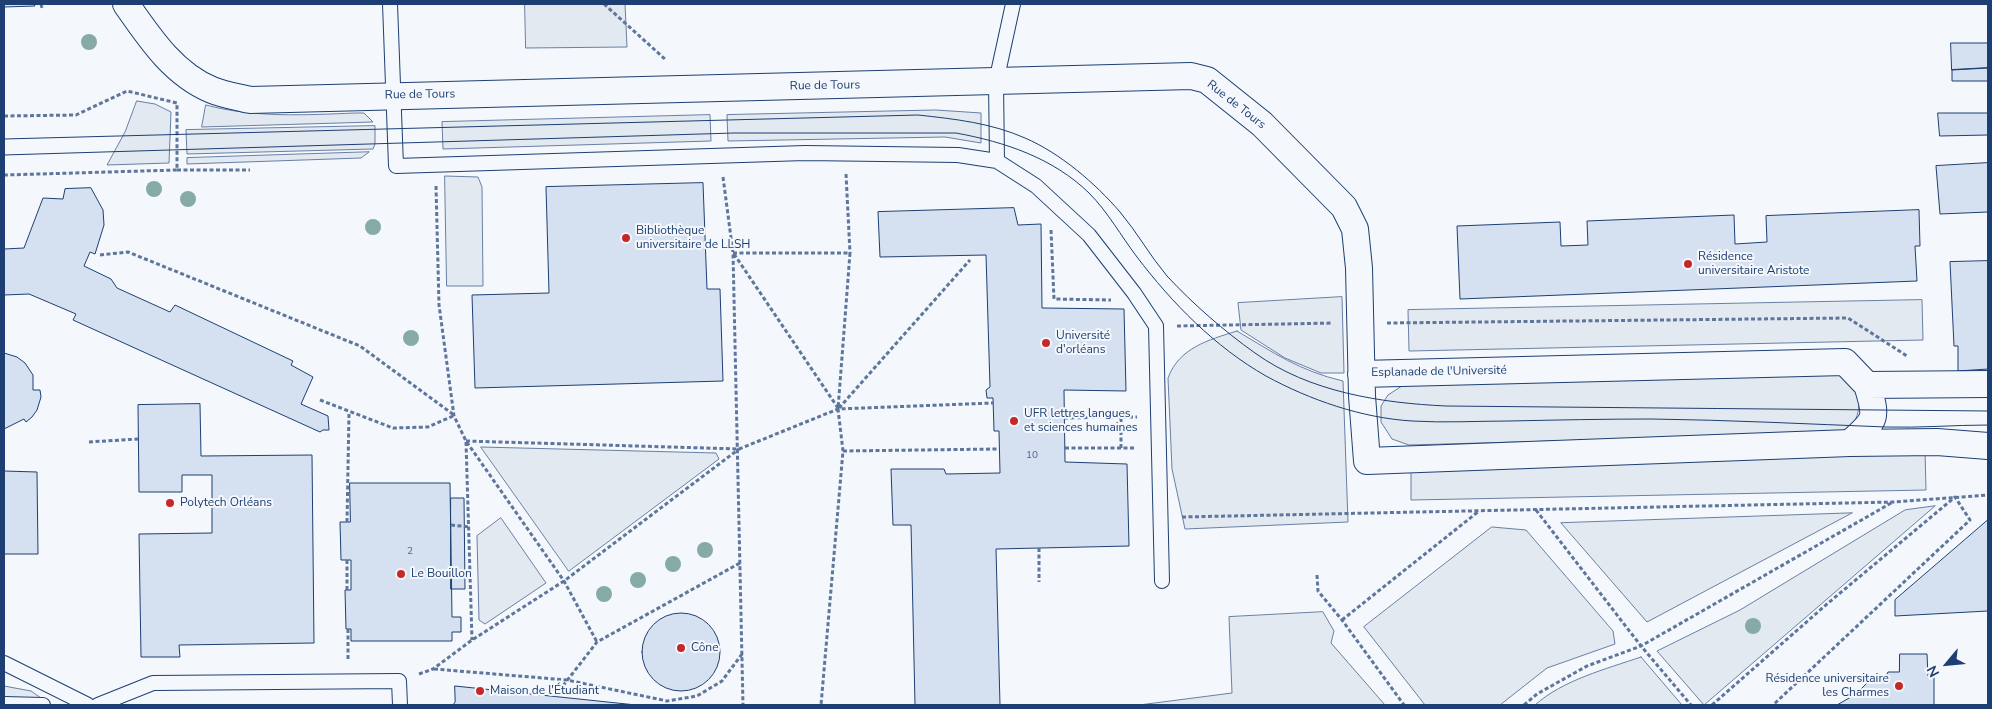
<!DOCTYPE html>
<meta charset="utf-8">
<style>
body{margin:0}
#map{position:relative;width:1992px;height:709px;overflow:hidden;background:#f4f7fb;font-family:"Nunito Sans",sans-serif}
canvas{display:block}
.frame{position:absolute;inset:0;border:5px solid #1d3f73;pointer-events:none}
.north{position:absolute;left:1922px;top:639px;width:50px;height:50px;-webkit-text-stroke:4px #f4f7fb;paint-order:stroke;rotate:242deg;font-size:14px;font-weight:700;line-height:20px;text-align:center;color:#1d3f73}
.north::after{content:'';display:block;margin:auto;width:18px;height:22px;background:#1d3f73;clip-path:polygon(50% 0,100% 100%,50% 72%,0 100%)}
</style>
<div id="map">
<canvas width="1992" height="709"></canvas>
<div class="frame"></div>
<div class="north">N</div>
</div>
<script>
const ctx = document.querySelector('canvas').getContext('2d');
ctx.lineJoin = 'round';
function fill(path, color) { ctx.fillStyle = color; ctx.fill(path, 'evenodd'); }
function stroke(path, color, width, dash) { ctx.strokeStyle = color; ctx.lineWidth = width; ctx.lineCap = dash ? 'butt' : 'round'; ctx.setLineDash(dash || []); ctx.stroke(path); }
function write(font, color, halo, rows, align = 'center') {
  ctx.font = font + ' "Nunito Sans",sans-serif'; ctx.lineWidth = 4; ctx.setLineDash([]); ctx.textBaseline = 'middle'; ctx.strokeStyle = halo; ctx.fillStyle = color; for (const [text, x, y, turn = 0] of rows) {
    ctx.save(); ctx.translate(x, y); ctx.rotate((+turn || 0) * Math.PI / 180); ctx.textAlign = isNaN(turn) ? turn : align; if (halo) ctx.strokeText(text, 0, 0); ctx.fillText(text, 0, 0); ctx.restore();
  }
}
const green = new Path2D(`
 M525,4H625L627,47L526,48Z
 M137,101L155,104L171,112L169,163L107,165L125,132Z
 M206,105C254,118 306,115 355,113H364L373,122L202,127Z
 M936,110L981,113V143L945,137L728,141L727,115Z
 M710,115L711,141L443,149L442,122Z
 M375,126V144L373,149L187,154L186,130Z
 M369,152L361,158L187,164V158Z
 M445,176L478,177L482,187L483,286H447Z
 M1342,297L1344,373H1321L1285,358L1241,330L1238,303Z
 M1922,300L1923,340L1409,351L1408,310Z
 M1237,331C1274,353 1300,371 1343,381L1348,522L1185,529L1172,469L1168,378C1179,348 1208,340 1237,331Z
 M1833,373C1838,375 1844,377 1848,380C1862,390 1863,419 1847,429C1844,431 1839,432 1836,433L1409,445L1392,439L1381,422V406L1388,395L1408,382Z
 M481,447L716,453L719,459L569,571Z
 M1925,449L1926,490L1411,500V460Z
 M1935,506L1704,705L1657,651L1740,610L1905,510Z
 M1852,513L1647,622L1561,523Z
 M501,518L546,583L485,624L479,620L477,536Z
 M1492,527L1526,530L1613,631L1615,644L1547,668L1500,705H1425L1364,627Z
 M1323,612L1334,631L1331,643L1385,705H1139L1232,693L1229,617Z
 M1641,657L1682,705H1535C1563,680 1606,669 1641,657Z
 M4,686L31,691L51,705H4Z`);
const building = new Path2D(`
 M4,4H34L35,6L4,7Z
 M1951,43H1988V68L1952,70Z
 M1988,68V81H1952V70Z
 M1938,113H1988V135L1940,136Z
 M1988,163V212L1940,214L1936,166Z
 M703,183L707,289H720L723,381L475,388L472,295L549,293L546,187Z
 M91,188L103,210L104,225L95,254L90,252L84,266L111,279L117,288L170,312L175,305L293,361L291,365L313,377L301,404L328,416L329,430H323L320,432L73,320L76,314L29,294L4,295V249L24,248L43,198L63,199L65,189Z
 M1014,208L1018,225L1041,224L1042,308L1124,309L1126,391L1064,390L1065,462L1127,464L1129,546L996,549L1000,705H915L911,525H893L891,469H944L946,474L1000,473L999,431H994L993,398H987L986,390L990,387L986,255L880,257L878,212Z
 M1919,210L1920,246H1915L1917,281L1460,299L1457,226L1560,222L1561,246L1588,245L1587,221L1734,215L1735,244L1767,242L1766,216Z
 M1988,261V369L1958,371V346H1954L1950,262Z
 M4,353L17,357L25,363L33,375V390H40L41,397L37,410L32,417L26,422L24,419L4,429Z
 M200,404L201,456L312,455L314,643L179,645L180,657H141L139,534L212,533V475H182V492H139L138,405Z
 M4,471L37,472L38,554H4Z
 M350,483H450L452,617H461V632H452V641H351V629H346L345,590H351V560H341L340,522H350Z
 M451,498H464L465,589H451Z
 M1988,520V611L1895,616V600Z
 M642 652a39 39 0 1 1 78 0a39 39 0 1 1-78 0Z
 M1900,654H1927L1928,676H1934V705H1837L1856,694L1877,673L1885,678L1888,672H1899Z
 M455,686L636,705H637H453L455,702Z`);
const path = new Path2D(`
 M41,4L42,8
 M604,4L666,60
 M4,116L76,115L127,91L177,103V170L4,175
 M177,170H250
 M846,174L850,253
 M723,177L733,253L743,705
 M436,186L439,305L454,416L466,441L564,581L597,642
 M1051,230L1054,299L1111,300
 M733,253H850L838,409L843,451L821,705
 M734,254L838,408
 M100,255L128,252L360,346L454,415
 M1387,323L1848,318L1907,356
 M1177,326L1333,323
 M320,400L393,428L428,427L453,416
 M839,408L970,260
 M1064,418L1121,417
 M466,441L739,449L838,409L993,403
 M89,442L138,439
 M466,442L472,640
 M1065,448H1136
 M1121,448V417H1137
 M843,451L999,449
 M1536,510L1641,646L1691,705
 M1182,517L1894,502L1988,495
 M347,522L349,413
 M451,525L470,527
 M1039,548V582
 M347,560V590
 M1317,575L1318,591L1342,620L1404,705
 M1342,620L1479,511
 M348,629V660
 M434,669L567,680L667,701L697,696L722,681L742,654
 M419,674L433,669L472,640L564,581L739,449
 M555,696L597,642L740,563
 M1524,705L1537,694L1587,666L1641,646L1893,502
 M1712,705L1827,604L1955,497L1970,520L1773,705`);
const service = new Path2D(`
 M390,4L396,166L805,153L958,155L997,161L1036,186L1089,235L1134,293L1156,326L1162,581
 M997,161L996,82L1013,4
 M4,663L88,705
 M4,704L43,705
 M98,705L153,683L399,681L400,705`);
const minor = new Path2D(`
 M126,4C149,37 173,74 212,90C224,95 238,97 250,100L1191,76L1207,80L1262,124L1344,207L1355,229L1359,268L1362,396L1367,461L1850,443L1937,442L1988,446
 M1361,374L1845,362L1867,385L1988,384
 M1850,443C1876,420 1878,419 1867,385`);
const tram = new Path2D(`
 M4,139L918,115C955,119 991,123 1025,138C1060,153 1095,183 1120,212C1137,232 1150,256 1167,276C1193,304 1224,331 1255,353C1309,392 1381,403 1446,406L1988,411
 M4,155L734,133H956C1005,142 1053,158 1089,193C1108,212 1121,236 1137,257C1172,303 1215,347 1266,376C1310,400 1362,418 1412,421C1445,423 1477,421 1509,421C1557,420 1604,419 1652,419C1730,420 1808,424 1886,427C1920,428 1954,425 1988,425`);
const trees = [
 [89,42],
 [154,189],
 [188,199],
 [373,227],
 [411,338],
 [705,550],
 [673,564],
 [638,580],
 [604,594],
 [1753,626]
];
const markers = [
 [626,238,5,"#c62828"],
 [1688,264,5,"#c62828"],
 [1046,343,5,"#c62828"],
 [1014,421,5,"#c62828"],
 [170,503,5,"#c62828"],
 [401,574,5,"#c62828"],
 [681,648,5,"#c62828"],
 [1899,686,5,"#c62828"],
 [480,691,5,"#c62828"]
];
const numberNames = [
 ["10",1032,456],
 ["2",410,552]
];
const streetNames = [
 ["Rue de Tours",825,86,-1],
 ["Rue de Tours",420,95,-1],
 ["Rue de Tours",1236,105,38],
 ["Esplanade de l'Université",1439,372,-1]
];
const poiNames = [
 ["Bibliothèque",636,231],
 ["universitaire de LLSH",636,245],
 ["Résidence",1698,257],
 ["universitaire Aristote",1698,271],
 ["Université",1056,336],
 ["d'orléans",1056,350],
 ["UFR lettres langues",1024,414],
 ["et sciences humaines",1024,428],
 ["Polytech Orléans",180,503],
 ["Le Bouillon",411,574],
 ["Cône",691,648],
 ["Résidence universitaire",1889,679,"right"],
 ["les Charmes",1889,693,"right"],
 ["Maison de l'Étudiant",490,691]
];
fill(green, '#e3e9f0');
stroke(green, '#687fa3', 1);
fill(building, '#d5e0f0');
stroke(building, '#1d3f73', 1);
stroke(service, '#1d3f73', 16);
stroke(minor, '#1d3f73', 28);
stroke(path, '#5e769c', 3, [4, 2.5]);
stroke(service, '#f4f7fb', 14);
stroke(minor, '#f4f7fb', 26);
stroke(tram, '#1d3f73', 1);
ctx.fillStyle = '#86aba6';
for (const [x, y] of trees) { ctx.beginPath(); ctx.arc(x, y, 8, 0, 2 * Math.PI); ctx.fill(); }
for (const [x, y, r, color] of markers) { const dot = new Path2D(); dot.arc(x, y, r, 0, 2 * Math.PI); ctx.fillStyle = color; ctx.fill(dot); stroke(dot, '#f4f7fb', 2); }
write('10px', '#4b6792', null, numberNames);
write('12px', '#1d3f73', '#f4f7fb', streetNames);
write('12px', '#1d3f73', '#f4f7fb', poiNames, 'left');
</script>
